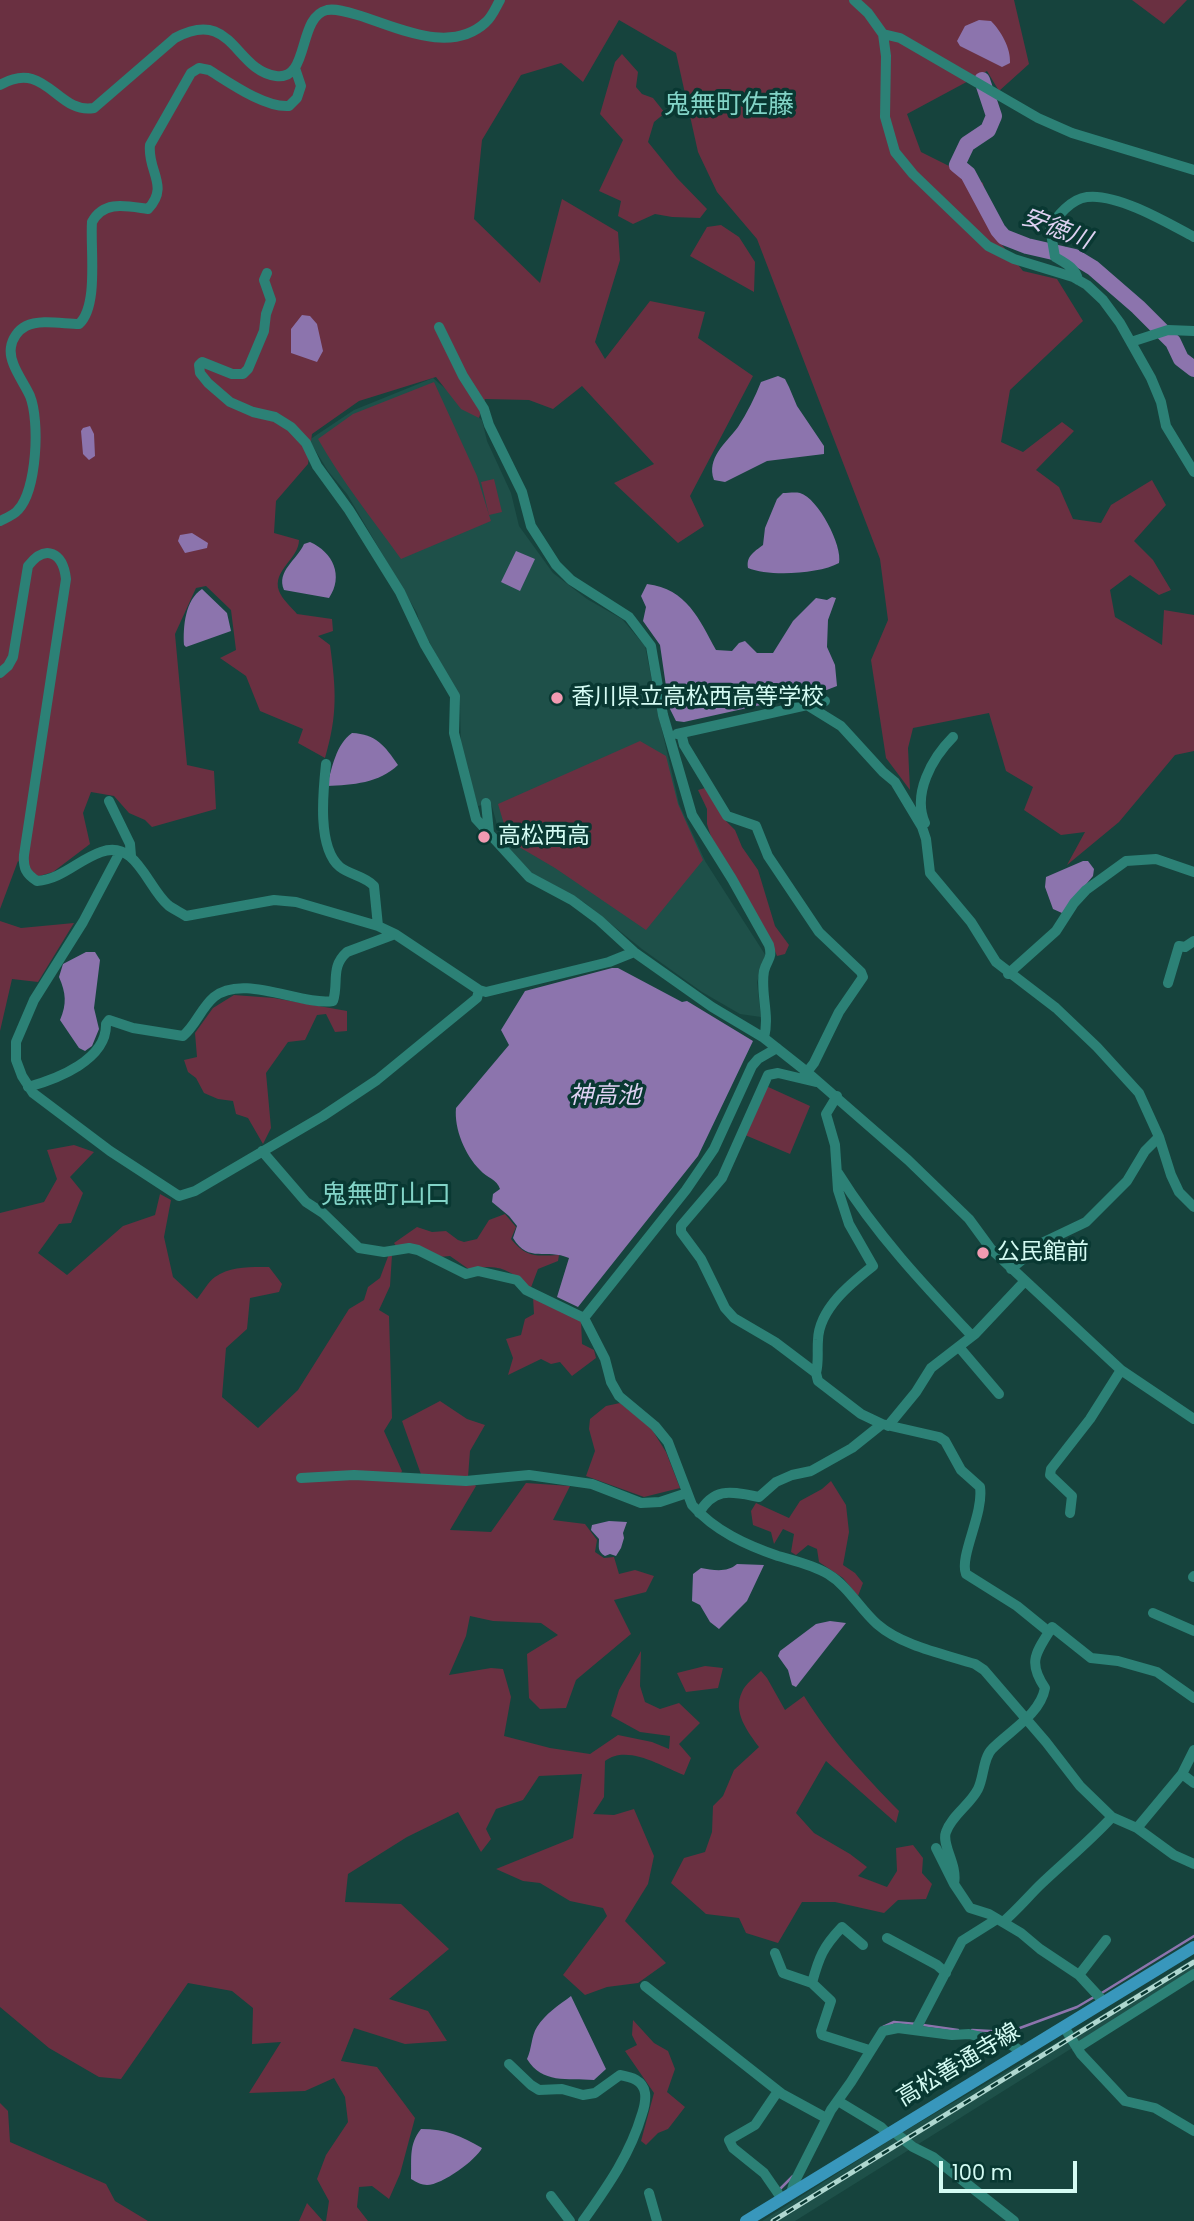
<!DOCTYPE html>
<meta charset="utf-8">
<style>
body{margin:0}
#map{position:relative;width:1194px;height:2221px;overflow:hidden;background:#16433d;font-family:Poppins,sans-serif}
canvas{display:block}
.scale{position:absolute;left:939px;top:2161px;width:138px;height:32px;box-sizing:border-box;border:4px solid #d4fbf3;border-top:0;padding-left:9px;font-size:21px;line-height:24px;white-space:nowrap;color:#d4fbf3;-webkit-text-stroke:5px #093832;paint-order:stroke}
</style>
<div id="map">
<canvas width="1194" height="2221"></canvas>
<div class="scale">100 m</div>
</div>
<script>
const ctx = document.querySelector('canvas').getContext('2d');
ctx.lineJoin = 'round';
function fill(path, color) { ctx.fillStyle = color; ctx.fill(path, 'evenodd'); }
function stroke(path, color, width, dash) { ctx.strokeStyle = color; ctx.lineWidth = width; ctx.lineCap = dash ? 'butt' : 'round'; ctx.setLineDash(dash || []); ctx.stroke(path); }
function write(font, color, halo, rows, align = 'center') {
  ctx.font = font + ' Poppins,"Noto Sans JP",sans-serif'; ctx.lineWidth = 7; ctx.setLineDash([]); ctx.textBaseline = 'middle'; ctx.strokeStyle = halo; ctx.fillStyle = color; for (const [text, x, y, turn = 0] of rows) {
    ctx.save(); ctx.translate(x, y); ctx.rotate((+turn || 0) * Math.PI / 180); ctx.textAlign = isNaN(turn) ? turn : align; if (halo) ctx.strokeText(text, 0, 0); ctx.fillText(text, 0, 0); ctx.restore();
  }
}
const built = new Path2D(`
 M433,378L482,420L487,441L511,493L519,526L553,573L587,599L622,619L645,646L661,726L679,804L705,861L766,956L757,982L761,1017L740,1014L702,992L642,949L585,903L534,875L517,860L501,839L491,803L478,806L461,751L460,703L458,694L421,627L417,613L347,494L328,471L309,440L354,410Z
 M1194,1958V1972L795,2221H762L898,2135L1069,2035Z`);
const green = new Path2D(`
 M0,0H1014L1029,64L999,91L987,71L907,114L921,152L983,183L990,230L1023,271L1057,279L1083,321L1010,390L1001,442L1023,452L1062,422L1074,431L1036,470L1059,487L1073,519L1101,523L1111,505L1152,480L1166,505L1134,541L1153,560L1171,590L1159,595L1130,575L1110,590L1115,617L1162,645L1164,610L1194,615V751L1175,755L1119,822L1067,865L1085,832L1061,835L1024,810L1033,787L1006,771L989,713L913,728L908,748L910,790L886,758L871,660L888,620L880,559L757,239L717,192L698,152L676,53L619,20L583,82L561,63L521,75L482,140L474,219L540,283L562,199L618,232L620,260L595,342L605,359L650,301L705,312L698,338L753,376L690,496L704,526L678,543L614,483L654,464L582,386L553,409L529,400L485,399L479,418L461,409L436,377L359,401L312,434L308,464L276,501L274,533L299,540C299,559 272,570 279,591C282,599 292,608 297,614L332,619L333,631L318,636L330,645C336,689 338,714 325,758L298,743L303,729L260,711L246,676L220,658L236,650L231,610L206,586L196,588L175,634L187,765L214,771L216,809L152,827L145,820L129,813L114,796L91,792L83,813L90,844L53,872L36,877L18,861L0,909Z
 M1132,0H1187L1164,24Z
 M622,54L638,72L636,87L642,94L653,98L665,113L654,122L648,142L677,178L707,209L700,218L672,217L655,214L633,224L618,216L621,201L599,191L623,140L600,114L615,62Z
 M721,225L739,237L755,262L754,292L690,256L707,227Z
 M434,382L477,476L489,515L481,482L494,479L502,512L489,515L491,521L401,559C373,520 341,480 318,439L353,414Z
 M640,741L666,756L678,804L703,860L646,930L555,868L509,841L498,804Z
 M705,788L725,820L735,830L742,847L758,870L775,926L789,945L785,954L777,956L770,939L712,840L707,824V809L698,790Z
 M0,921L21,928L74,923L38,982L12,979L0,1031Z
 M234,995L274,998L347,1011V1031L335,1032L326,1014L317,1015L305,1040L288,1042L266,1073L271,1128L263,1144L248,1118L236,1114L233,1101L218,1099L204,1093L196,1078L188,1072L184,1060L197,1057L195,1033L213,1008Z
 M766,1086L810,1106L790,1154L745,1135Z
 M74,1145L94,1152L70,1177L83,1193L71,1223L59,1224L38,1253L67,1275L123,1226L155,1215L160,1194L171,1200L164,1237L173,1277L197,1299C203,1292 208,1282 215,1277C230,1266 252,1267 269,1267L282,1284L279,1292L250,1298L247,1329L226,1348L222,1397L258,1428L298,1390L349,1309L364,1300L368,1287L380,1278L389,1254L392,1255L390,1286L379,1310L389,1316L392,1418L384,1431L402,1471L397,1482L423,1480L402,1421L440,1401L467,1419L485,1425L470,1451L468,1477L476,1486L450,1530L491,1532L526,1483L570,1486L553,1520L585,1524L597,1540L595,1552L604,1558L614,1557L619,1574L635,1570L654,1576L646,1592L614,1600L631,1634L576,1680L566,1708L540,1709L529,1698L527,1654L558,1635L541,1623L493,1621L470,1616L466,1636L449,1675L491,1668L503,1669L511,1697L504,1736L550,1748L590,1754L618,1735L652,1742L669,1749L670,1736L640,1732L611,1716L619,1690L641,1651L640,1686L645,1702L660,1709L679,1703L700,1723L679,1744L691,1758L684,1775C661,1766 627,1744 605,1761L604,1797L593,1814L614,1815L634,1809L654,1856L648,1884L625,1921L666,1963L638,1983L607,1987L585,1995L563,1975L607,1916L603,1908L570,1901L540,1883L523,1881L496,1869L573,1838L582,1774L539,1776L523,1800L496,1809L486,1829L491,1839L481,1852L458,1812L407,1837L348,1874L345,1902L401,1904L449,1949L389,1999L428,2011L447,2041L405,2044L354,2028L341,2061L377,2067L415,2118L400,2174L389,2199L372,2186L359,2187L357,2207L368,2221H326L329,2201L317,2179L326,2155L348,2122L345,2097L334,2078L305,2091L249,2093L281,2042L252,2044L253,2008L232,1991L188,1983L121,2079L99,2077L49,2048L0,2007V1213L44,1202L57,1179L47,1150Z
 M505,1214L516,1227L511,1239C527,1258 535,1256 559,1255L558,1261L538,1269L530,1290C513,1270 497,1262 470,1270L450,1256L439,1257L397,1247L394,1243L417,1227L432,1232L446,1231L458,1240L464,1242L477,1239L489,1220Z
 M533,1297L581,1320L582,1344L594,1350L596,1358L572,1376L560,1362L551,1364L541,1359L508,1375L513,1358L506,1339L521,1335L525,1319L534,1314Z
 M620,1403L651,1428L666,1452L680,1488L644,1497L586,1476L595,1451L589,1429L590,1419L606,1406Z
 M831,1481L846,1505L849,1532L843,1565L855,1573L863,1583L858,1596L843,1578L819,1562L817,1549L808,1545L796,1555L791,1552L794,1534L783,1529L774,1544L771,1532L753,1525L751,1511L756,1503L789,1518L800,1501L822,1489Z
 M705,1666L723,1668L718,1688L686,1692L677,1673Z
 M761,1671L767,1678L785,1710L804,1696C832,1741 862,1773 899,1811L896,1823L826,1761L796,1813L814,1833L850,1854L867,1867L858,1876L887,1887L897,1871L896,1848L913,1845L923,1858L922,1873L932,1884L926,1899L898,1900L884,1913L835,1902H802L778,1943L746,1933L739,1918L706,1914L671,1883L684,1858L705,1852L712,1832L713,1806L723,1796L734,1770L759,1747C748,1732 732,1712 742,1692C745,1684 755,1677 761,1671Z
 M633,2020L654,2043L668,2051L675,2069L667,2092L685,2107L668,2129L658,2133L646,2145L641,2141L654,2093L625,2051L637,2045L632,2035Z
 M0,2103L8,2111L10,2142L106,2184L115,2201L148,2221H0Z
 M307,2203L323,2221H299Z`);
const water = new Path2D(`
 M979,20L991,21C1001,31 1011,48 1010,63L1002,67L960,46L957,41L965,26Z
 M302,315L310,316L317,324L323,351L317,362L291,353V329Z
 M778,376L785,379L789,387L797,406L824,446V454L767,461L725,482L714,480C706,458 726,443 738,427C747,413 755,397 761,382Z
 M90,426L94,434L95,456L89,460L83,454L81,431L83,428Z
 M783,493C788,493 795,492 800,493C818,498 843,546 839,563C819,574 769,577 748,568C746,556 754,552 763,545L765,528L777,499Z
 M192,533L208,543L207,548L185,553L178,541L180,535Z
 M310,542C333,552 344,576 329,598L284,590C276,571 297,560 304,544Z
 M516,551L535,559L520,591L501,582Z
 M647,584C687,589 699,619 716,650L732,651L739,643L745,641L757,653H773L793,621L816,598L827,600L832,597L836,598L828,620L827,647L835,665L837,686L824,691L684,722L676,721L669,707L660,645L643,621L646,607L641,596Z
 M202,589L227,613L231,631L186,647L184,645C183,627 185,600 202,589Z
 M352,733C376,734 385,746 398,765C379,783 353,785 327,786C332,768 336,744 352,733Z
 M1083,861H1088L1094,869L1093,876L1062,913L1053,909L1045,887L1046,877Z
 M86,952H95L100,960L94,1008L99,1029L92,1046L85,1051L79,1048L60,1020C67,1004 66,993 59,977L63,964Z
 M612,968H618L682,1002L687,1001L753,1041L698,1156L578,1307L557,1297L569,1258C546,1248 529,1264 513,1238L517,1226L509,1216L492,1202L493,1194L500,1189C497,1179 487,1178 480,1170C465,1155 454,1129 456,1108L509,1045L501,1030L525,991Z
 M609,1521L627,1522L623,1533L624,1538L621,1548L616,1556L610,1554L605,1556C597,1551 599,1547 599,1539L591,1530L592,1525Z
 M737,1564L764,1565L747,1601L719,1629L710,1622L700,1605L692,1601L693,1574L701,1568C713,1570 727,1573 737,1564Z
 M830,1621L846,1623L796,1687L792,1685L788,1670L778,1656L780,1651L816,1624Z
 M571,1996L606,2069L594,2080C567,2078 542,2084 527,2059C532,2049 531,2036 537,2027C545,2014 559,2005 571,1996Z
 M421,2129C446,2129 461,2136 482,2148C476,2160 442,2185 427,2185C422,2185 416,2182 411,2179C412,2161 408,2145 421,2129Z`);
const stream = new Path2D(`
 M1100,1994L1194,1936
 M923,2025L958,2030
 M883,2027L894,2022L917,2024
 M972,2030L1009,2032L1077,2007L1094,1997
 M780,2189L793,2176`);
const river = new Path2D(`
 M982,80L994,116L988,130L967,144L957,165L968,174L998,230L1004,237L1027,246L1075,257L1093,268L1138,307L1173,342L1181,359L1194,369`);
const minor = new Path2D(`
 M854,0L868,13L883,34L886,56L885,117L895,152L913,174L988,246L1014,259L1073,277L1087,285L1103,300L1120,323L1151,378L1161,402L1166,426L1194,472
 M883,34L900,38L1038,118L1072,133L1194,170
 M0,85C46,58 57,115 94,108L175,38C233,7 234,70 276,76C310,81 297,17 327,10C338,8 353,14 364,17C401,29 452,54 486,22C492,17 496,7 500,0
 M267,273L264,280L271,300L266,314L264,331L248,369L243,374H232L202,362L199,365L200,373L208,383L230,402L253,412L275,417L291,427L306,443L317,466L349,510L400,592L425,645L455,696L454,733L476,819L529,877L572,900L599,920L634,952L712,1007L764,1038L807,1072L908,1160L969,1219L991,1249L1121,1370L1194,1419
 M1078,280C1076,268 1065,263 1055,257L1050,228C1057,216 1071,199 1087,197C1117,193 1168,223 1194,237
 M439,327L463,376L484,409L489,425L522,492L531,526L556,565L571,580L629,617L651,646L663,715L692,815L732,879L769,945C773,959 767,959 764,971C760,993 770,1014 764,1038
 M1131,342L1168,330L1194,331
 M0,521C6,518 14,515 18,510C37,490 40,421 30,396C24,382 8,363 11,347C12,339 18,330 26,326C40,319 64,324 79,324C99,306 90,248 92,222C104,200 126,206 148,209C170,186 147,171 150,145L191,73L199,68L209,70C230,83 265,108 289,106L297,98L301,86L295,68
 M0,673L8,666L13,657L28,566C46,543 63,553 66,579L24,855C23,868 26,874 37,881C62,879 78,860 101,852C136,839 147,887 168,905C173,909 180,912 186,916L274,900L296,902L378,926L395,934L479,990L486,992L609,962L634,952
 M807,705L841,726L883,772L895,782L922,827L926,839L930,873L971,922L996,962L1056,1008L1097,1047L1139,1093L1159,1137L1171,1175L1179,1192L1194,1207
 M681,733L684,745L727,816L756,826L768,856L819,932L861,972L863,977L839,1012L814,1063L807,1072
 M677,734L825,701
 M326,764C323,792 317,848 340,867C350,875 365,876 374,886L378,926
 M109,801L130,844L131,856
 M486,803L489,833
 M925,823C912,794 932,758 953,737
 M120,852L83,922L34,1000L16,1042V1060L22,1076L33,1093L110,1151L179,1196L195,1191L323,1116L377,1080L477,998L479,990
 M1008,974L1056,931L1074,903L1086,890L1126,861L1156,859L1194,872
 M1168,983L1179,946L1185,947L1194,941
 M816,1082L778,1073L768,1075L722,1178L681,1226V1232L701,1259L725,1308L734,1318L775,1342L816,1373L818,1381L861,1414L882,1424L939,1437L945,1441L961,1470L980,1487C984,1514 959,1556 966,1574L1017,1606L1049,1632L1052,1627L1091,1658L1118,1661L1157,1672L1194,1698
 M28,1087C57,1079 107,1060 106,1024L109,1020L133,1028L183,1036C196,1025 201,1008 214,997C243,973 301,1006 333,1001C339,983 330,967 347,952L395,934
 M262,1151L306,1202L323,1213L359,1248L384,1252L409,1248L418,1250L466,1274L478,1271L517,1280L526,1290L584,1318L605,1359L611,1382L619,1396L655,1426L668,1442L692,1505C715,1531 746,1545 778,1556C795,1561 813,1565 828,1574C848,1586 860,1609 877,1624C902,1646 944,1654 975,1664L984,1670L1046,1742L1080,1786L1112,1817L1137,1828L1174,1855L1194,1864
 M838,1173C876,1234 923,1284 972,1336
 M1011,1269L1044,1242L1086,1222L1127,1181L1145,1151L1159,1137
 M584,1318L686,1190L714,1149L752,1066L758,1059L777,1048
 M959,1347L999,1394
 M816,1373C819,1361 817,1352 818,1340C819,1309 850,1284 873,1266L849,1224L838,1190L835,1145L826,1114L837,1096
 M888,1426L916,1392L931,1368L975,1334L1024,1282
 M301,1478L354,1475L466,1481L529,1475L592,1484L641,1503L660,1502L687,1493
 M699,1513C715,1486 732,1492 759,1497L776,1482L792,1475L811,1471L852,1448L882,1424
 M1070,1513L1072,1496L1050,1475L1051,1469L1090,1419L1121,1370
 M1193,1577L1194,1576
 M1153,1613L1194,1631
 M1182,1774L1194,1783
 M1137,1828L1182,1774L1194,1750
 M936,1848L954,1884L970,1908L989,1914L1021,1933L1040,1949L1079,1975L1104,2002
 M954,1884C958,1864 941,1845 946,1832C952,1815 970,1805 978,1789C984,1777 983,1758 992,1749C1009,1731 1040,1715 1045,1688C1029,1664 1034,1655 1049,1632
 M1003,1922C1016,1911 1027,1898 1039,1886C1063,1863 1089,1842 1112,1817
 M887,1938L937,1965L946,1973
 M775,1953L783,1973L812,1983L831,2001L821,2031L822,2035L869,2050
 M1079,1975L1106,1940
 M812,1983C819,1957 823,1947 842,1927L863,1945
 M645,1986L782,2094L826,2118
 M1064,2027L1081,2054L1125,2101L1155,2108L1194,2131
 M916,2029L962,1941L997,1919
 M1077,2048L1194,1974
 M509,2064L531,2085L539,2090L562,2089L583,2095L595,2093L620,2075C631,2077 643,2080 645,2093C646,2100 644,2108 642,2114C630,2155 607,2187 583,2221
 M778,2091L755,2125L729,2140L733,2148L764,2173L782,2199
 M838,2101L881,2127L888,2134
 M893,2131L913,2147L933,2157L1014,2221
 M649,2193L657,2221
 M791,2193L794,2183L831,2110L851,2082L883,2031L898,2028L952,2035L969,2034L1010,2044L1022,2052
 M551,2196L570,2221`);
const major = new Path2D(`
 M746,2221L1194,1947`);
const rail = new Path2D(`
 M773,2221L1194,1962`);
const markers = [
 [557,698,7,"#f19ab1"],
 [484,837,7,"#f19ab1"],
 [983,1253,7,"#f19ab1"]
];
const poiNames = [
 ["香川県立高松西高等学校",571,698],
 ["高松西高",498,837],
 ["公民館前",997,1253]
];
const streetNames = [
 ["高松善通寺線",959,2066,-31]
];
const waterNames = [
 ["安徳川",1056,230,21],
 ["神高池",605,1097]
];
const quarterNames = [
 ["鬼無町佐藤",729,106],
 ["鬼無町山口",386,1196]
];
fill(built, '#1e5049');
fill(green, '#6a3041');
fill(water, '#8c74ad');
stroke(stream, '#8c74ad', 2.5);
stroke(river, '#8c74ad', 16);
stroke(minor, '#2c8176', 10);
stroke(major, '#3897bc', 12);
stroke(rail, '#afd7d0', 5);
stroke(rail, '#093832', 2.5, [8]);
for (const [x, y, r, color] of markers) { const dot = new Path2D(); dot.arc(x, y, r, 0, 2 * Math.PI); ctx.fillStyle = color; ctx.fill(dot); stroke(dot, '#093832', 2.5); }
write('23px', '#d4fbf3', '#093832', poiNames, 'left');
write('23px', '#d4fbf3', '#093832', streetNames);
write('italic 24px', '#ded1f2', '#093832', waterNames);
write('26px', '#82d4c7', '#093832', quarterNames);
</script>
